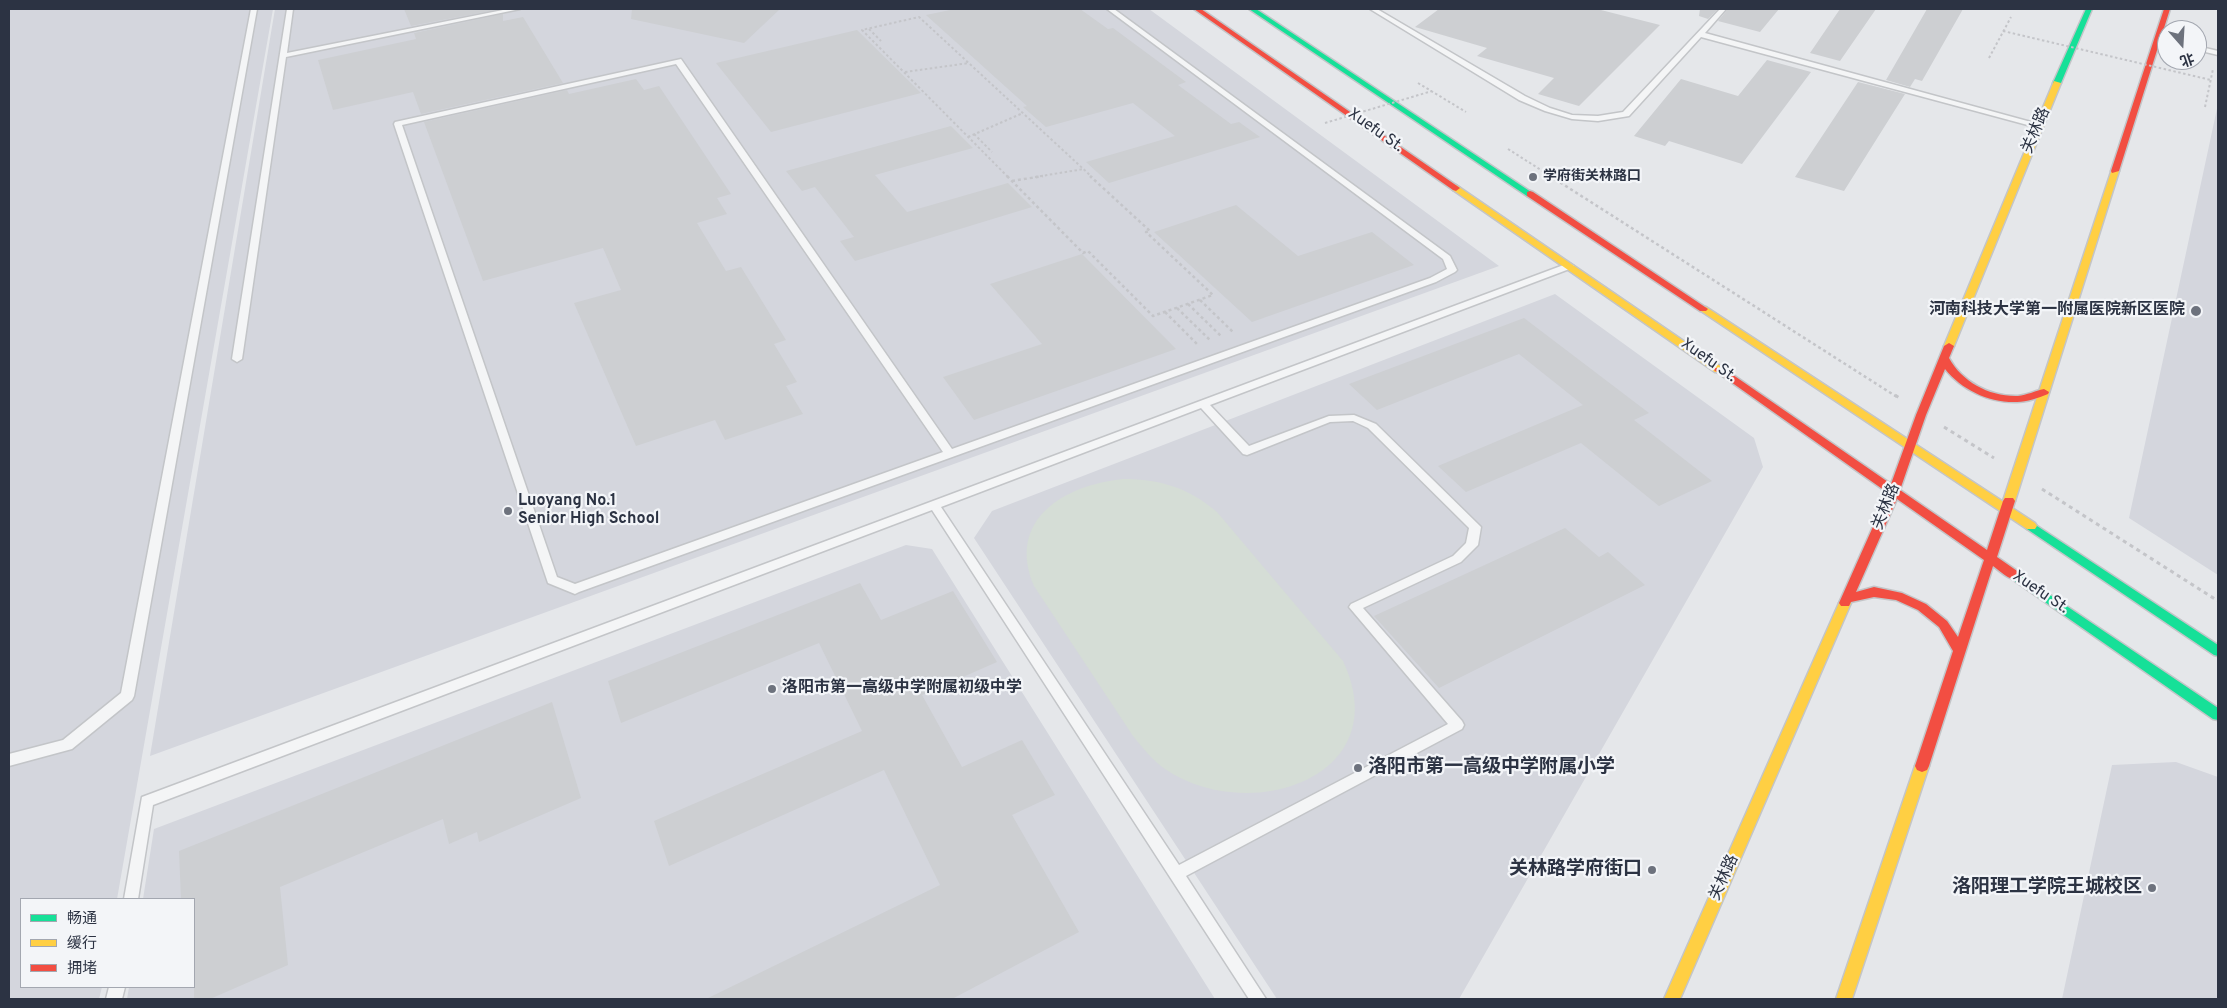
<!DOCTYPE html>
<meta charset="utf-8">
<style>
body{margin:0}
#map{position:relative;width:2227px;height:1008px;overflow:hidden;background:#e5e7ea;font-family:Overpass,"Noto Sans SC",sans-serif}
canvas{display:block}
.frame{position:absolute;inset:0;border:10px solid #2c3343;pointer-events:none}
.legend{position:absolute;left:20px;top:898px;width:175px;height:90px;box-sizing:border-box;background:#f3f5f8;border:1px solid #a3a7b0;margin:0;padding:6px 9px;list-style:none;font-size:15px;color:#2c3343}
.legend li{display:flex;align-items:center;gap:10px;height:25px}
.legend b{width:25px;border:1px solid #a3a7b0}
.north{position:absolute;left:2157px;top:20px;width:50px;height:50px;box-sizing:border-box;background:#f3f5f8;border:1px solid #a3a7b0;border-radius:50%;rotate:161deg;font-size:14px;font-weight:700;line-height:20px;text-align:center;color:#2c3343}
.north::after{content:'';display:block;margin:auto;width:18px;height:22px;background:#6d727d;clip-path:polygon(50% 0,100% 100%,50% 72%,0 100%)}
</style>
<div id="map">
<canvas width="2227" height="1008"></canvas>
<div class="frame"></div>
<ul class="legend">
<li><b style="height:6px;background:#16e098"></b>畅通</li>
<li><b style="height:6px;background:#ffcf43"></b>缓行</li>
<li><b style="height:6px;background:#f24e42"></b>拥堵</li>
</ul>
<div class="north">北</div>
</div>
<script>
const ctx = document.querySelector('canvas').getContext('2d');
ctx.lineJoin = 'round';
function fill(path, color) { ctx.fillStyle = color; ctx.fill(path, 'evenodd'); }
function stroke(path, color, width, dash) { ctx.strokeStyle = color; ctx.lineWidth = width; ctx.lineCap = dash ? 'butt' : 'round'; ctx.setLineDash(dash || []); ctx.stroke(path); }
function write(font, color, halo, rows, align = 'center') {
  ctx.font = font + ' Overpass,"Noto Sans SC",sans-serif'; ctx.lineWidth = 4.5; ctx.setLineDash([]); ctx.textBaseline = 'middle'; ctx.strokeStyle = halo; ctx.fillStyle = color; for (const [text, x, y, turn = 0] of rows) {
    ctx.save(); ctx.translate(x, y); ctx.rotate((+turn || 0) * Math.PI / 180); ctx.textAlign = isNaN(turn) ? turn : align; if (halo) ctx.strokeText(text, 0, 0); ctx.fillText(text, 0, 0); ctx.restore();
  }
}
const built = new Path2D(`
 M9,9H273L117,899H21V987H102L99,999H9Z
 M275,9H1149L1499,266L150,756Z
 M2218,104V575L2129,518Z
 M1555,294L1754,438L1763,467L1459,999H1277L974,538L992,511Z
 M906,545L932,549L1215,999H127L129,987H194V899H143L154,829Z
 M2176,762L2218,777V999H2062L2112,765Z`);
const green = new Path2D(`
 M1123,479C1160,479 1189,488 1217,512L1343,661C1398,778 1248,826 1165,769C1152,760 1143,748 1133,736L1034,586C1006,519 1065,485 1123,479Z`);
const building = new Path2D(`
 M404,9H500L411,26Z
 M632,9H780L744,43L631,19Z
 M955,9H1080L1108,29L1113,28L1186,82L1178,85L1231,124L1239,122L1260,137L1109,183L1086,162L1175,136L1133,103L1046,127L1023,107L1027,106L926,15Z
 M1439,9H1597L1660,25L1579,106L1538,94L1554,78L1477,56L1487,48L1415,27Z
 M1700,9H1718L1708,19L1699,16Z
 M1728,9H1779L1760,32L1718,21Z
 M1840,9H1876L1840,61L1810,53Z
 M1927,9H1963L1922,81L1915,79L1910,87L1886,80Z
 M503,14V21L523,17L563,83L421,114L413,92L333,110L318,60L416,39L414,33Z
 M857,30L921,93L771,132L716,63Z
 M1767,60L1811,72L1742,164L1669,141L1665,146L1634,136L1681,79L1738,96Z
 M636,79L644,90L659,86L731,194L717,198L727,214L697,223L726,271L741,267L786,340L774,344L797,382L786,386L803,414L725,440L715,420L636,446L574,303L621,290L603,248L483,281L424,122L567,90L569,94Z
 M1858,82L1905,94L1844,191L1795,177Z
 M951,126L973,148L875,175L907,212L1008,183L1032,207L855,261L840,241L854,237L815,187L802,191L786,171Z
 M1236,205L1298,256L1372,232L1414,265L1252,322L1154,232Z
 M1082,254L1176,349L974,420L943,377L1042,344L990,284Z
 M1524,318L1649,413L1634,420L1712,481L1659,506L1581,443L1466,492L1438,466L1583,405L1519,354L1377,410L1349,384Z
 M1565,528L1599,557L1608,552L1645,585L1439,688L1374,616Z
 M860,583L881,620L953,591L997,662L922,695L962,767L1022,740L1055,795L1012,815L1079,932L952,999H706L940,885L884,770L669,866L654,821L862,731L819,643L621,723L608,681Z
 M552,702L581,798L479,842L477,832L449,844L443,819L280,887L288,965L210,999H194V899H181L179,851Z`);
const pathFar2 = new Path2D(`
 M869,29L881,41
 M1989,58L2011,17
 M905,72L969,63
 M1418,83L1466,112
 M2205,107L2213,69
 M974,134L992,152
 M968,137L1023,113
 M1508,149L1552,177
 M1008,177L862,30L919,17L1092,177
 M1035,177L1084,169`);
const pathFar1 = new Path2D(`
 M1007,176L1083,253L1088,251L1153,316L1213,295L1146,232L1150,231L1090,176
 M1550,176L1897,397
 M1012,181L1043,176
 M1200,300L1233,332
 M1188,304L1222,337
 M1177,308L1211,341
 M1165,312L1198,345`);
const path = new Path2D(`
 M1895,395L1901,399
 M1944,427L1994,458
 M2042,489L2218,601`);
const lane = new Path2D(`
 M251,9H257L134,696L132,700L72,749L9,766V754L63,740L121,693Z
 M287,9H293L287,53L508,9H520L286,57L242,359L237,362L232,359Z
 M1107,9H1114L1450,256L1457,270L1455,272L1436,282L579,592L575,594L548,583L394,124L395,122L681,59L952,449L1430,278L1447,269L1443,259ZM676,64L943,452L575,584L557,577L402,125Z
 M1370,9H1377L1525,96L1550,108L1572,115L1598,116L1623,112L1720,9H1726L1705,33L2042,125L2035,127L1701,37L1629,116L1598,121L1572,119L1545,111L1519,100Z
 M2197,46L2218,51V55L2197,50Z
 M1569,263L1574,266L1572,268L1210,405L1249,446L1329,416L1354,415L1376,424L1481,527L1478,545L1461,562L1363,608L1462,721L1464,725L1462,729L1186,876L1266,999H1249L932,510L153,805L138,899H124L142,797ZM1201,408L1243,454L1247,455L1330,422L1353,421L1368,428L1469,528L1466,543L1453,556L1351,604L1349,607L1448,724L1179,865L941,507Z
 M109,987H125L122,999H106Z`);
const fast = new Path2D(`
 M1249,9H1256L1534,194L1533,196H1527Z
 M2086,9H2092L2061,83L2054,85L2053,83Z
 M2031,522L2218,645V656L2214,655L2027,529L2025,526L2027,523Z
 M2016,572L2218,708V720L2213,719L2012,579L2010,576L2012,573Z`);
const slow = new Path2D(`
 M2054,81L2061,83L1954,346L1952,348H1946L1944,346Z
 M2112,169L2119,171L2015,501L2013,504H2006L2035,523L2037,526L2035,529H2027L1698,309L1700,307H1706L2005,503L2003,501Z
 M1456,185L1723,368L1724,370L1723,372H1715L1453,190L1452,188Z
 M1845,598L1849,600L1851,603L1680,999H1664L1839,603L1841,600Z
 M1922,760L1927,762L1929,766L1852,999H1836L1915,766L1917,762Z`);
const jam = new Path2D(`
 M1194,9H1201L1460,188L1456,191L1453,190Z
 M2164,9H2170L2119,171L2112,173L2111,171Z
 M1530,191L1533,192L1708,309L1706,311H1700L1527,196V192Z
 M1949,343L1954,346L1949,358C1962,382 1990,397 2018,396C2027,395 2035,391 2044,389L2049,392L2048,394C2038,398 2027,402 2017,402C1989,403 1962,390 1945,369L1926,415L1900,490L1987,550L2003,501L2005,498H2013L2015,501L1997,557L2020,573L2022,576L2020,579C2011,582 2001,572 1993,566L1929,766L1927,770L1922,772L1917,770L1915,766L1953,651L1939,627L1918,610L1896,600L1874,597L1851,602L1849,606H1841L1839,603L1888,493L1714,370L1715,368H1723L1891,484L1916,415L1944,346ZM1897,499L1984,560L1958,637L1947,621L1926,604L1902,593L1874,587L1856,592Z`);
const pathBridge = new Path2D(`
 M2003,31L2211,80
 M1325,123L1432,91`);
const markers = [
 [1533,177,5,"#6d727d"],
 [2196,311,6,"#6d727d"],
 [508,511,5,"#6d727d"],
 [772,689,5,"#6d727d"],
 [1358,768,5,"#6d727d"],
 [1652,870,5,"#6d727d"],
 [2152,888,5,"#6d727d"]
];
const farPoinames = [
 ["学府街关林路口",1543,177]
];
const streetNames = [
 ["Xuefu St.",1375,131,35],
 ["关林路",2037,131,-67],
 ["Xuefu St.",1708,361,35],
 ["关林路",1887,507,-68],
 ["Xuefu St.",2040,593,34],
 ["关林路",1725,878,-66]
];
const poiNames = [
 ["河南科技大学第一附属医院新区医院",2185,311,"right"],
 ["Luoyang No.1",518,502],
 ["Senior High School",518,520],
 ["洛阳市第一高级中学附属初级中学",782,689]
];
const nearPoinames = [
 ["洛阳市第一高级中学附属小学",1368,768,"left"],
 ["关林路学府街口",1642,870],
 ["洛阳理工学院王城校区",2142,888]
];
fill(built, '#d4d6dd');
fill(green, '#d5ddd6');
fill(building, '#cdcfd2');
stroke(lane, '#c3c5c8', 3);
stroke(fast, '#c3c5c8', 3);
stroke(slow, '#c3c5c8', 3);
stroke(jam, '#c3c5c8', 3);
stroke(pathFar2, '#c4c5c9', 2, [2.5, 2.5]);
stroke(pathFar1, '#c4c5c9', 2.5, [3, 3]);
stroke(path, '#c4c5c9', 3, [4, 4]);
fill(lane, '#f4f5f6');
fill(fast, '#16e098');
fill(slow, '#ffcf43');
fill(jam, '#f24e42');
stroke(pathBridge, '#c4c5c9', 2, [2.5, 2.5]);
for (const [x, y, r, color] of markers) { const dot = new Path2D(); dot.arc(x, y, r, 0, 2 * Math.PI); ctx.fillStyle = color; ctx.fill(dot); stroke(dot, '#f3f5f8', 2); }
write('bold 14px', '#2c3343', '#f3f5f8', farPoinames, 'left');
write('16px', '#2c3343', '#f3f5f8', streetNames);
write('bold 16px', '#2c3343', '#f3f5f8', poiNames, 'left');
write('bold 19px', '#2c3343', '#f3f5f8', nearPoinames, 'right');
</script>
